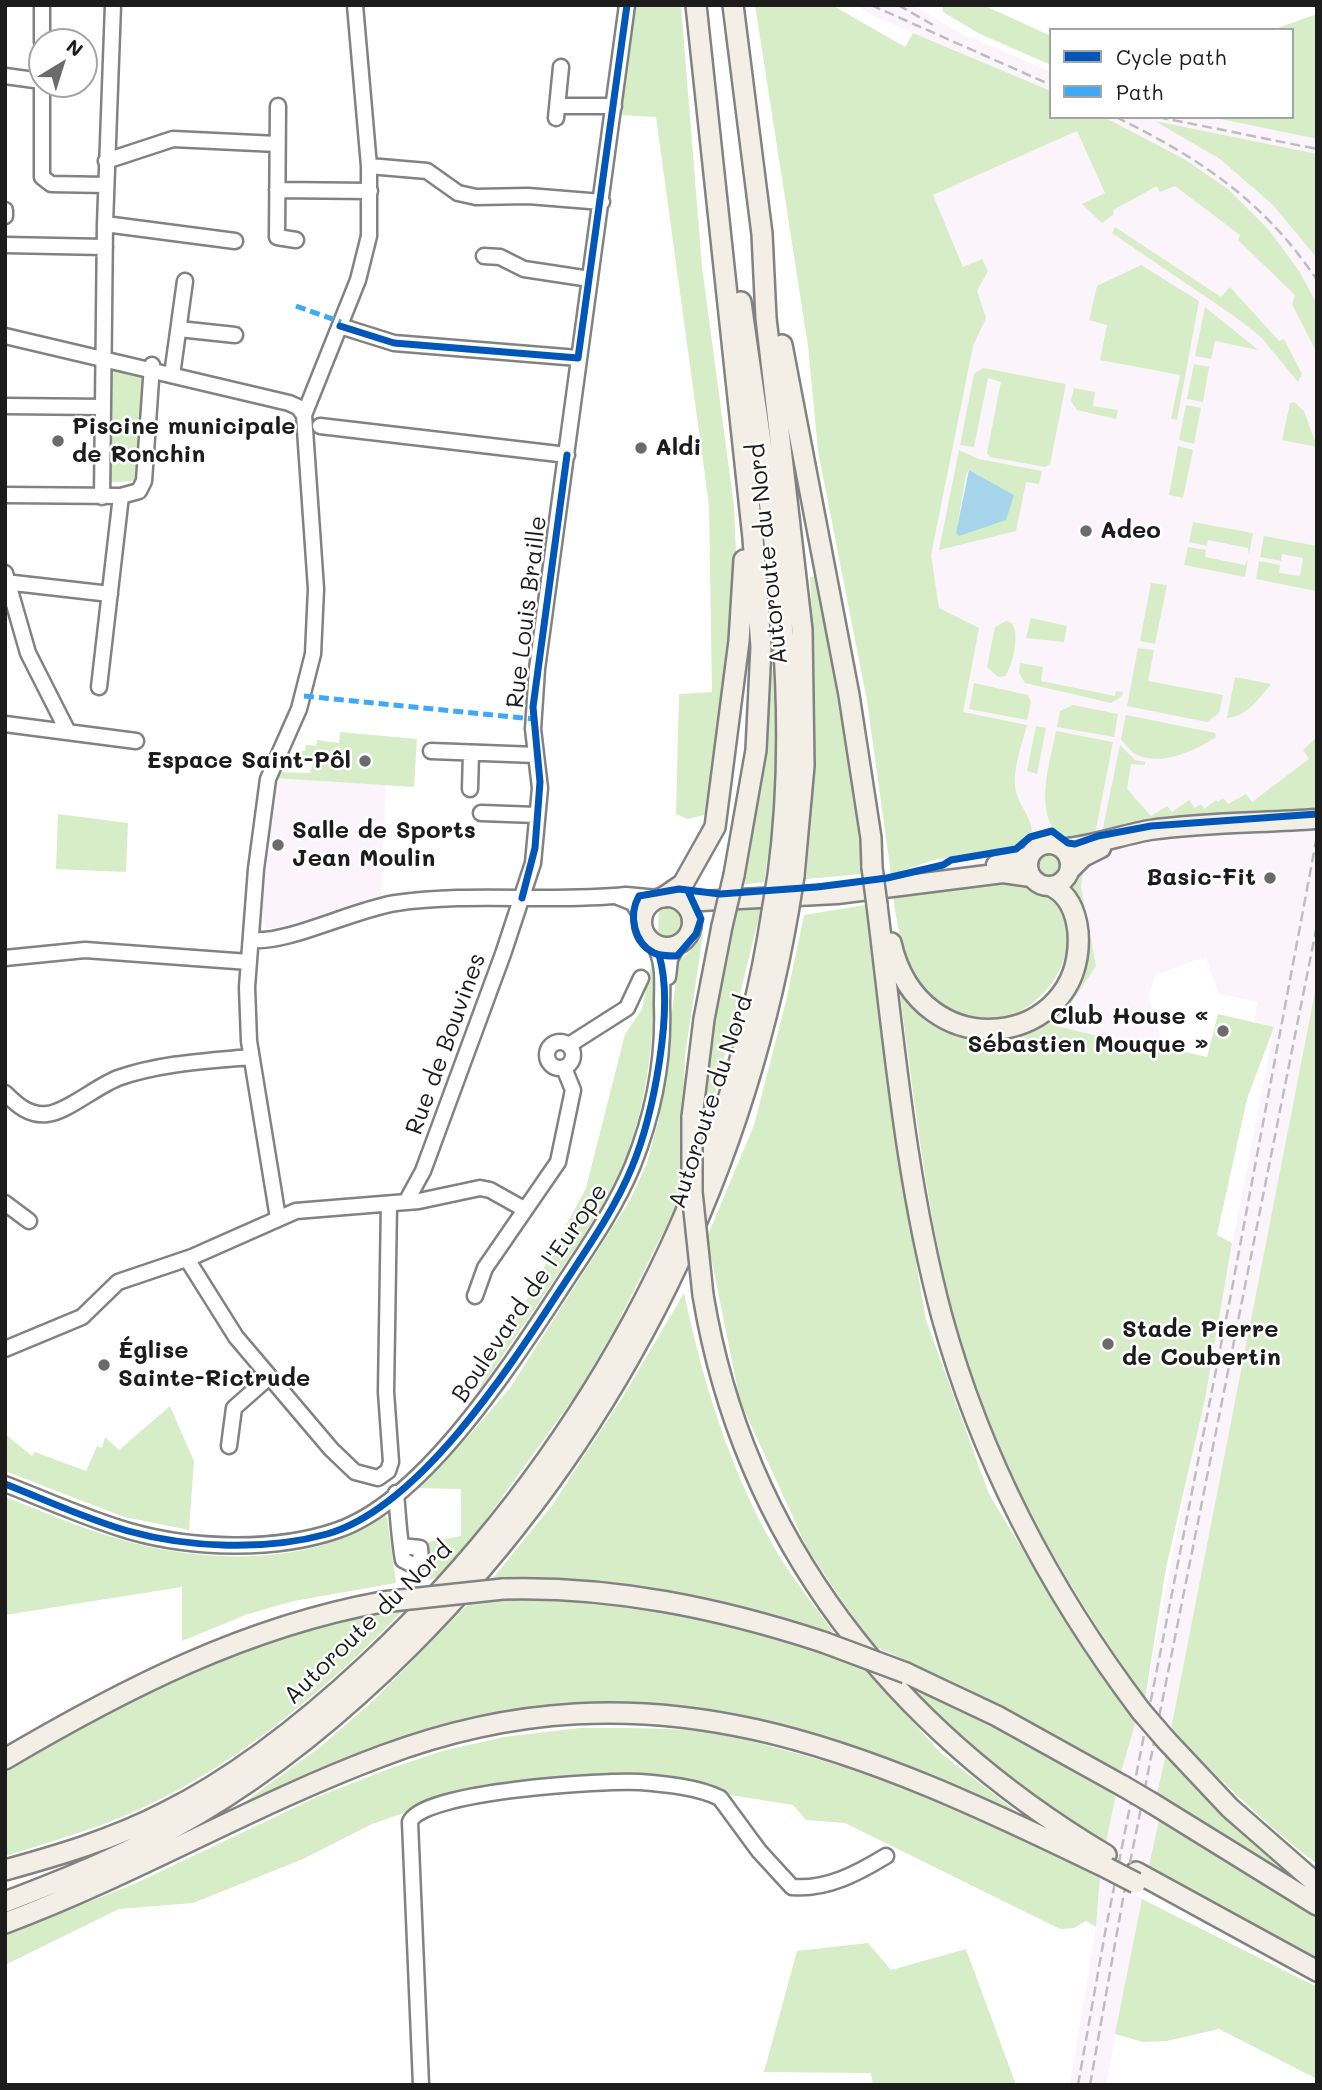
<!DOCTYPE html>
<meta charset="utf-8">
<style>
body{margin:0}
#map{position:relative;width:1322px;height:2090px;overflow:hidden;background:#fff;font-family:Mali,sans-serif}
canvas{display:block}
.frame{position:absolute;inset:0;border:7px solid #1c1c1c;pointer-events:none}
.legend{position:absolute;left:1049px;top:28px;width:245px;height:91px;box-sizing:border-box;background:#fff;border:2px solid #a4a4a4;margin:0;padding:9px 12px;list-style:none;font-size:21px;color:#1c1c1c}
.legend li{display:flex;align-items:center;gap:14px;height:35px}
.legend b{width:35px;border:2px solid #a4a4a4}
.north{position:absolute;left:28px;top:28px;width:70px;height:70px;box-sizing:border-box;background:#fff;border:2px solid #a4a4a4;border-radius:50%;rotate:38deg;font-size:19px;font-weight:700;line-height:28px;text-align:center;color:#1c1c1c}
.north::after{content:'';display:block;margin:auto;width:24px;height:32px;background:#6b6b6b;clip-path:polygon(50% 0,100% 100%,50% 72%,0 100%)}
</style>
<div id="map">
<canvas width="1322" height="2090"></canvas>
<div class="frame"></div>
<ul class="legend">
<li><b style="height:9px;background:#0057b8"></b>Cycle path</li>
<li><b style="height:9px;background:#3fa9f5"></b>Path</li>
</ul>
<div class="north">N</div>
</div>
<script>
const ctx = document.querySelector('canvas').getContext('2d');
ctx.lineJoin = 'round';
function fill(path, color) { ctx.fillStyle = color; ctx.fill(path, 'evenodd'); }
function stroke(path, color, width, dash) { ctx.strokeStyle = color; ctx.lineWidth = width; ctx.lineCap = dash ? 'butt' : 'round'; ctx.setLineDash(dash || []); ctx.stroke(path); }
function write(font, color, halo, rows, align = 'center') {
  ctx.font = font + ' Mali,sans-serif'; ctx.lineWidth = 5; ctx.setLineDash([]); ctx.textBaseline = 'middle'; ctx.strokeStyle = halo; ctx.fillStyle = color; for (const [text, x, y, turn = 0] of rows) {
    ctx.save(); ctx.translate(x, y); ctx.rotate((+turn || 0) * Math.PI / 180); ctx.textAlign = isNaN(turn) ? turn : align; if (halo) ctx.strokeText(text, 0, 0); ctx.fillText(text, 0, 0); ctx.restore();
  }
}
const built = new Path2D(`
 M857,5H912L960,33L1051,72V91L873,16Z
 M1104,117H1211L1317,139V993L1171,1729L1145,1699L1274,1027L1254,1022L1257,1002L1218,993L1206,957L1155,975L1149,997L1165,1052L1056,1026L1096,966L1053,898L1010,883L954,890L937,859L849,323L963,267L933,195L1077,131L1184,159Z
 M274,778L386,785L381,899L275,928H267L262,916Z
 M1136,1721L1166,1754L1157,1793L1121,1772Z
 M1117,1790L1160,1815L1148,1870L1105,1847Z
 M1100,1877L1142,1899L1106,2085H1070L1096,1927Z`);
const green = new Path2D(`
 M631,5H681L702,267L734,506L736,553L735,616L711,806L704,815L688,819L676,814L679,694L712,692L709,505L656,117L619,115Z
 M755,5H832L905,47L913,33L1051,91V117H1104L1184,159L1228,189L1269,230L1299,271L1317,304V353L1292,304L1295,295L1238,240L1240,235L1175,186L1160,192L1157,186L1113,210L1114,214L1102,223L1082,204L1105,193L1077,131L933,195L963,267L982,259L988,271L977,291L986,318L973,346L931,555L939,608L979,628L963,712L1027,725C1022,745 1010,775 1017,795C1022,809 1030,816 1032,831L1017,847L937,859L891,874L867,701L818,451L808,346Z
 M943,5H983L1051,36V65L980,34L943,12Z
 M1317,14V139L1211,117H1292V30H1272Z
 M1155,121L1317,154V258L1273,205L1220,159Z
 M1115,227L1221,297L1230,287L1279,341L1284,339L1302,374L1298,382L1260,336L1234,316L1112,233Z
 M1141,265L1199,301L1177,420L1171,419L1180,375L1100,360L1107,325L1089,320L1097,286Z
 M1205,307L1258,350L1215,341L1211,359L1195,356Z
 M1194,364L1209,367L1203,402L1187,399Z
 M112,368L142,376L137,481L110,482Z
 M983,368L1066,384L1050,464L1045,467L990,457L987,453L1001,382L988,378L974,447L960,445L974,374Z
 M1074,388L1095,392L1093,406L1118,410L1116,419L1077,410L1071,401Z
 M1294,402L1304,411L1317,447L1282,440L1290,403Z
 M1186,405L1201,408L1194,444L1179,440Z
 M1178,446L1193,450L1183,498L1169,495Z
 M959,450L979,459L1042,471L1039,484L1026,482L1016,531L939,550ZM969,470L1014,495L956,533L966,475Z
 M1193,522L1253,533L1249,555L1248,548L1208,540L1207,546L1189,542Z
 M1264,536L1317,546L1316,591L1256,579L1259,561L1280,565L1279,573L1300,576L1303,558L1282,554L1281,561L1260,557Z
 M1188,547L1206,550L1205,557L1245,565L1248,559L1245,577L1184,565Z
 M816,576L852,782L863,874L806,879C816,774 815,682 810,577Z
 M1151,583L1167,585L1155,644L1140,641Z
 M1031,618L1067,626L1064,642L1026,638Z
 M1006,621L1012,623C1020,635 1013,665 1005,676L998,677L987,667L995,627Z
 M1138,648L1154,650L1148,681L1223,695L1219,713L1207,722L1127,706Z
 M1020,663L1043,667L1041,681L1115,696L1116,691L1123,692L1122,696L1111,703L1025,683L1019,673Z
 M778,670L775,809L764,882L741,885L764,755L770,671Z
 M1235,677L1271,684C1259,698 1247,717 1227,718Z
 M974,683L1028,695L1031,702L1027,720L969,709Z
 M1073,705L1118,714L1114,737L1057,727L1060,711Z
 M1126,715L1215,733L1216,737C1195,751 1162,766 1137,755C1131,752 1125,744 1121,739Z
 M1036,726L1046,728L1037,774L1027,771Z
 M1317,729V795L1313,812L1102,833L1120,745L1135,760L1145,762V765L1131,764L1127,789L1151,816L1167,806L1172,812L1189,800L1195,808L1201,804L1204,809L1216,800L1218,802L1223,798L1228,804L1246,794L1252,802L1309,759L1303,750L1316,738Z
 M1056,731L1113,742L1095,834L1070,841C1029,825 1050,763 1056,731Z
 M340,732L417,739L414,787L274,778L276,772L310,773L315,758L302,755V751H305L306,745L316,746L317,740L339,743Z
 M58,814L128,823L126,872L56,869Z
 M1037 865a13 13 0 1 1 26 0a13 13 0 1 1-26 0Z
 M1078,867L1083,870L1081,888L1096,966L1056,1026L1165,1052L1164,1047L1207,1057L1218,1014L1274,1027L1247,1099L1217,1235L1232,1243L1205,1399L1166,1568L1145,1699C1074,1595 1006,1487 968,1367C929,1242 916,1109 898,980L931,1019L1015,1031L1076,977L1068,891Z
 M1010,883C1024,886 1055,896 1063,907C1070,918 1070,937 1067,949C1049,1026 952,1050 913,974C900,948 897,920 892,892L954,890Z
 M667,904L681,912L684,921L674,937L658,936L659,905Z
 M762,905L710,1115L700,1142C706,1063 719,985 736,907Z
 M865,905L893,1130L926,1320L989,1494L1063,1617L1136,1721L1121,1772L958,1684L872,1645L808,1550L740,1401L707,1237L754,1125L786,1001L804,915Z
 M699,934H703L685,1056L680,1199L613,1332L578,1392L477,1532L439,1577L428,1580V1542L461,1536V1489L415,1488L467,1438L510,1388L630,1200L647,1163L659,1118L678,962L690,951Z
 M652,961C656,1021 650,1088 630,1146C613,1197 578,1244 548,1289C522,1327 496,1365 471,1404L586,1188L625,1034L642,1009Z
 M1317,982V1864C1264,1824 1217,1777 1171,1729Z
 M684,1293C702,1378 728,1464 770,1540C787,1572 812,1602 833,1632C776,1616 719,1599 660,1590C605,1581 549,1580 493,1578L553,1504L622,1398Z
 M170,1406L194,1461L189,1530L124,1517L5,1471V1434L32,1456L35,1452L86,1471L97,1446L102,1448L105,1437L119,1450Z
 M5,1497C42,1511 78,1527 116,1538C195,1563 316,1569 384,1514L387,1518L396,1583L294,1601L248,1614L182,1641V1587L5,1615Z
 M541,1596L625,1604L724,1622L858,1662L942,1754L1034,1825C908,1762 768,1708 626,1706C600,1706 572,1710 546,1713C502,1717 459,1722 416,1735C354,1754 295,1782 235,1809L320,1747L373,1701L475,1597Z
 M409,1605C324,1691 227,1776 112,1821C77,1834 41,1845 5,1856V1772C50,1747 94,1718 140,1695C225,1652 316,1623 409,1605Z
 M892,1675L991,1722L1117,1790L1105,1847L1025,1795Z
 M579,1728C627,1728 675,1727 722,1734C743,1738 764,1745 784,1750C895,1778 998,1826 1100,1877L1096,1927L1086,1921L1074,1928L1060,1929L845,1823L806,1820L793,1805L730,1795L660,1779L616,1776L547,1778L453,1796L372,1824L303,1859L193,1903L119,1909L5,1965V1935L134,1884L317,1797L383,1771L442,1751L504,1737Z
 M1166,1754L1220,1810L1316,1893L1157,1793Z
 M1160,1815L1317,1914V1958L1148,1870Z
 M1142,1899L1317,1987V2079L1219,2029L1167,2041L1143,2042L1115,2034Z
 M868,1943L891,1970L966,1949L1016,2085H873L871,2073L764,2072L797,1951Z`);
const water = new Path2D(`
 M969,470L1014,495L1006,520L959,536L956,533Z`);
const minor = new Path2D(`
 M42,42V5
 M5,76L42,81
 M42,84V177L51,184L106,185
 M278,106L277,237L296,240
 M559,106H614
 M556,118L561,67
 M106,161L173,139L277,144
 M369,166L427,171L458,193L476,197L528,196L602,202
 M277,190L370,191
 M5,210V216
 M105,224L235,241
 M5,245L105,247
 M484,256L500,257L524,269L590,279
 M340,326L394,343L578,358
 M179,329L235,335
 M5,336L289,403L298,407L304,415
 M172,375L185,281
 M5,406L103,407
 M320,426L567,455
 M5,495L121,496L139,491L144,481L152,365
 M102,497L105,224L113,5
 M5,573L28,653L68,732
 M5,582L110,594
 M99,687L121,496
 M5,724L136,741
 M431,751L536,755
 M470,789L471,753
 M481,813L537,815
 M618,897L633,903L642,918
 M251,940C287,944 355,909 396,903C472,892 550,903 626,895L658,898
 M5,958L85,950L249,962
 M668,977L670,959L678,945
 M547 1055a13 13 0 1 1 26 0a13 13 0 1 1-26 0Z
 M569,1045L627,1008L641,978
 M5,1093C17,1105 29,1116 47,1114C65,1113 97,1086 118,1078C161,1063 207,1061 251,1057
 M406,1202L423,1171L503,954L533,863L540,788L533,729L537,669L627,5
 M5,1203L29,1221
 M278,1218L249,1041L247,987L256,869L268,779L299,709L313,654L316,589L304,415L358,280L369,236V166L355,5
 M187,1259L236,1337L331,1449L355,1472L378,1478L388,1471L391,1462L386,1392L389,1204
 M475,1296L485,1268L558,1162L573,1090L564,1068
 M5,1349L82,1317L118,1282L192,1257L296,1211L419,1201L480,1188L490,1190L524,1209
 M229,1446L234,1408L269,1377
 M5,1484C46,1500 87,1519 129,1531C192,1549 275,1552 338,1530C424,1500 510,1366 558,1293C585,1251 614,1211 633,1165C653,1115 664,1059 662,1005C662,984 665,961 653,943
 M396,1493C398,1515 399,1538 403,1560L413,1565L421,1560L420,1548L401,1546
 M421,2085L410,1822C421,1791 606,1780 640,1782C665,1784 698,1787 720,1798L759,1851L792,1887C827,1890 858,1873 886,1856`);
const major = new Path2D(`
 M1028 865a21 21 0 1 1 42 0a21 21 0 1 1-42 0Z
 M1061,848C1082,849 1125,834 1150,830C1205,822 1261,823 1317,819
 M996,865L1030,856
 M1070,870L1083,857L1101,848
 M642 922a25 25 0 1 1 50 0a25 25 0 1 1-50 0Z
 M682,902L837,894L1003,873L1031,877`);
const highway = new Path2D(`
 M696,5L753,538L761,647L756,750L734,875
 M733,5L762,234L766,318L802,630L804,766L794,876
 M741,302C767,492 804,682 778,875
 M782,345L849,695L871,838L872,867
 M664,897L683,884L715,827L739,641L744,560
 M877,905C894,1042 906,1183 942,1317C982,1462 1051,1592 1141,1711
 M891,943C920,1071 1086,1048 1078,932C1076,913 1070,896 1053,887
 M692,1117L704,1019L722,926
 M703,1295C744,1542 895,1729 1106,1855
 M503,1589C613,1586 719,1608 823,1642
 M906,1673L997,1716L1123,1786
 M1166,1740L1230,1808L1317,1884
 M5,1759C124,1689 245,1627 382,1602
 M1152,1803L1317,1905
 M5,1870C60,1855 113,1839 164,1813C239,1776 307,1721 368,1664C579,1466 728,1200 772,912
 M1136,1872L1317,1971
 M5,1902C71,1877 137,1850 198,1814C276,1768 347,1709 411,1645C610,1446 740,1190 788,913
 M5,1923C134,1875 253,1804 382,1756C653,1654 864,1750 1107,1868`);
const rail = new Path2D(`
 M871,5L1051,85
 M898,5L935,26
 M1116,117C1201,159 1263,200 1317,280
 M1158,117L1317,149
 M1078,2085L1105,1933L1230,1299L1317,836
 M1090,2085L1124,1893L1317,925`);
const highwayBridge = new Path2D(`
 M872,867L877,905
 M772,912L778,875
 M788,913L794,876
 M722,926L734,875
 M692,1117V1192L703,1295
 M382,1602L503,1589
 M823,1642L906,1673
 M1141,1711L1166,1740
 M1123,1786L1152,1803
 M1107,1868L1136,1883`);
const quiet = new Path2D(`
 M296,306L341,322
 M304,696L533,719`);
const cycleway = new Path2D(`
 M340,326L394,343L578,358L627,5
 M688,891L701,919L696,934L677,956C669,956 660,956 654,953C634,943 628,915 639,896L679,889L720,894L817,887L887,878L943,865L951,860L1016,849L1030,837L1052,831L1068,843L1075,844L1098,836L1151,826L1317,814
 M522,898L535,848L540,782L533,707L567,455
 M5,1484C46,1500 86,1519 128,1531C189,1548 266,1551 327,1534C420,1507 510,1367 560,1290C586,1250 614,1211 632,1167C653,1116 675,1008 659,955`);
const markers = [
 [58,441,7,"#6b6b6b"],
 [641,448,7,"#6b6b6b"],
 [1086,531,7,"#6b6b6b"],
 [365,761,7,"#6b6b6b"],
 [278,845,7,"#6b6b6b"],
 [1270,878,7,"#6b6b6b"],
 [1223,1031,7,"#6b6b6b"],
 [1108,1344,7,"#6b6b6b"],
 [104,1365,7,"#6b6b6b"]
];
const poiNames = [
 ["Piscine municipale",72,427],
 ["de Ronchin",72,455],
 ["Aldi",655,448],
 ["Adeo",1100,531],
 ["Espace Saint-Pôl",351,761,"right"],
 ["Salle de Sports",292,831],
 ["Jean Moulin",292,859],
 ["Basic-Fit",1256,878,"right"],
 ["Club House «",1209,1017,"right"],
 ["Sébastien Mouque »",1209,1045,"right"],
 ["Stade Pierre",1122,1330],
 ["de Coubertin",1122,1358],
 ["Église",118,1351],
 ["Sainte-Rictrude",118,1379]
];
const streetNames = [
 ["Autoroute du Nord",768,554,-96],
 ["Rue Louis Braille",527,612,-83],
 ["Rue de Bouvines",446,1044,-70],
 ["Autoroute du Nord",711,1102,-72],
 ["Boulevard de l'Europe",530,1293,-56],
 ["Autoroute du Nord",368,1623,-44]
];
fill(built, '#fbf4fb');
fill(green, '#d7edc7');
fill(water, '#a6d4ea');
stroke(minor, '#828282', 19);
stroke(major, '#828282', 23);
stroke(highway, '#828282', 24);
stroke(minor, '#fff', 14);
stroke(major, '#f3efe7', 18);
stroke(highway, '#f3efe7', 19);
stroke(rail, '#bebebe', 2.5, [10, 5]);
stroke(highwayBridge, '#828282', 24, []);
stroke(highwayBridge, '#f3efe7', 19);
stroke(quiet, '#3fa9f5', 5, [10, 5]);
stroke(cycleway, '#0057b8', 7);
for (const [x, y, r, color] of markers) { const dot = new Path2D(); dot.arc(x, y, r, 0, 2 * Math.PI); ctx.fillStyle = color; ctx.fill(dot); stroke(dot, '#fff', 2.5); }
write('bold 24px', '#1c1c1c', '#fff', poiNames, 'left');
write('24px', '#1c1c1c', '#fff', streetNames);
</script>
